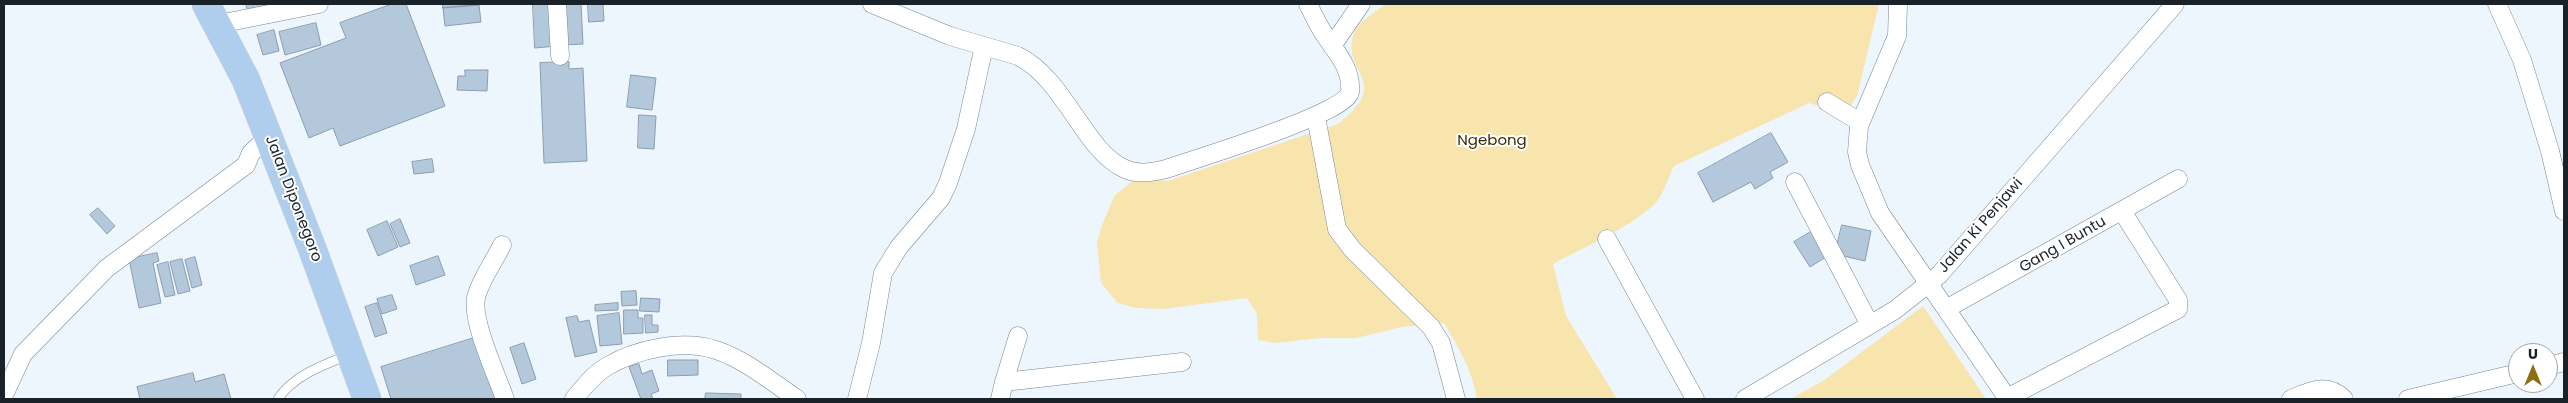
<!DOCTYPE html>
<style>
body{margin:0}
#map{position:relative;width:2568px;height:403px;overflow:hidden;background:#edf5fd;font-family:Poppins,sans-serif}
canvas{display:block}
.frame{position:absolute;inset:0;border:5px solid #1a2229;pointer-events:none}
.north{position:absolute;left:2508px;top:343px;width:50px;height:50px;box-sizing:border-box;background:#fff;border:1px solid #a3a7a9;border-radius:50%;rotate:0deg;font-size:14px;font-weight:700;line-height:20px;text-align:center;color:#1a2229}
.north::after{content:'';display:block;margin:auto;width:18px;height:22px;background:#8b6f11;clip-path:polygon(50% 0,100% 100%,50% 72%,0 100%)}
</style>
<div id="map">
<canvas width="2568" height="403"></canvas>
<div class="frame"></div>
<div class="north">U</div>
</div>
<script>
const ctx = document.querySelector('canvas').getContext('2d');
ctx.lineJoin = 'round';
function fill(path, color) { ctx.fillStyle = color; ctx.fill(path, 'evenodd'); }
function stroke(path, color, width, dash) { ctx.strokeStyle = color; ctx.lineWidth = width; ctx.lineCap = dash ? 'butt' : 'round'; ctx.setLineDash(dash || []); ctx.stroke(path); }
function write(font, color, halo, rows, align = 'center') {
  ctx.font = font + ' Poppins,sans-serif'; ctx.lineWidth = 4; ctx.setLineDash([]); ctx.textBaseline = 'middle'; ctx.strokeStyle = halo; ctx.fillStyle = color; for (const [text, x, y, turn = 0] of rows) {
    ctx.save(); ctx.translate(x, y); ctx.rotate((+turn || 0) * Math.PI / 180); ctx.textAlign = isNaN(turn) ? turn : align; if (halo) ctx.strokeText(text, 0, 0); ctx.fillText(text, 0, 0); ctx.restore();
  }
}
const green = new Path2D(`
 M1386,4H1879L1857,96L1848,110L1839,112L1809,103L1674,166C1669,176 1665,188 1660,197C1645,221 1580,249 1553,264L1566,316L1617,399H1477C1473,371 1458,347 1444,323L1402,327L1356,338H1320L1275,343L1258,340L1257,314L1247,298L1164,309L1136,308L1118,303L1101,283L1097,243L1102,225L1115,195L1137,178L1168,181L1338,124C1397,78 1335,72 1356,29C1361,20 1377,11 1386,4Z
 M1923,306L1986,399H1790L1823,381Z`);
const building = new Path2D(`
 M246,4H296L249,14Z
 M392,4H406L445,106L340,146L333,128L309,138L280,63L346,38L340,23Z
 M443,4H479V5L443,8Z
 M533,4H554L557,46L535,48Z
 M562,4H581L583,44L565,45Z
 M588,4H603L604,21L589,22Z
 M479,5L481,22L445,26L443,8Z
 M316,23L321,45L285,55L279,32Z
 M274,30L279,51L263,55L257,35Z
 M569,62V69L583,68L587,161L544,163L540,63Z
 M465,70H488L487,91L457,90L458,76H465Z
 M631,75L656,78L652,110L627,107Z
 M639,115L656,116L654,149L638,148Z
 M1771,133L1788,162L1770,172L1773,178L1755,189L1751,182L1713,202L1698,173Z
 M432,159L434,172L414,174L412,162Z
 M98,208L115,226L107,234L90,215Z
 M400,219L410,243L400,247L390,224Z
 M387,221L398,247L378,256L367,230Z
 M1842,225L1871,231L1865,261L1835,254Z
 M1814,230L1829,255L1810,267L1794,242Z
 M157,253L159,261L153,263L161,303L139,308L129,259Z
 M438,256L445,275L416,285L410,266Z
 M195,257L202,285L192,288L185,260Z
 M182,259L190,291L178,294L170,262Z
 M168,262L175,295L165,297L157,265Z
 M636,291L637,305L622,306L621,292Z
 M392,295L397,309L382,314L377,299Z
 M641,298L660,299L659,312L640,311Z
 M377,303L387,333L375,337L365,307Z
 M618,303V310L595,311V305Z
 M624,310H638V318H643V333L624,334Z
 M619,313L622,344L600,346L597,316Z
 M645,315H652V325H658V332L646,333Z
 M577,316L579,322L589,320L597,352L575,357L566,318Z
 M474,338L496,399H391L381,367Z
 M524,343L536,379L522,384L510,348Z
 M668,360H698V375L668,376Z
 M639,364L642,374L652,370L659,391L651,394L653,399H641L629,367Z
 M193,373L195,382L224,374L231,399H140L137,387Z
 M706,393L741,394V399H705Z`);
const service = new Path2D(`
 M278,399C293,376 323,365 348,355`);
const minor = new Path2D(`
 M557,4L560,56
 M872,4L950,36L1018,56C1065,79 1084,151 1125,169C1138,175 1153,172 1166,169C1192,160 1348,113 1350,92C1352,68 1336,52 1324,34C1318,25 1313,14 1308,4
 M1898,4L1897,36L1859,126L1857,152L1860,165L1880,213L2008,399
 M2497,4L2522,60L2550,151L2564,211
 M219,24L319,4
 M1332,46L1361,4
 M1827,102L1860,122
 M1316,117L1337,229L1352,249L1431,327L1441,343L1456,399
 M1795,182L1870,325
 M1607,239L1695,399
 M502,245C494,262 480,280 476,298C471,320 497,376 505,399
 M1946,309L2178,179
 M2548,366L2564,362
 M1004,382L1018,336
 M4,395L23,354L107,268L246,165L251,153L268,137
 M2007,398L2178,309V300L2122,211
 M574,399C583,388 593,375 606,367C636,349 682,339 716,350C746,360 772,382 797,399
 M857,399L871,343L883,273L899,247L941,198L948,183L966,129L984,46
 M1000,399L1004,382L1182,362
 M1745,399L1895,310L1939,275L2175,4
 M2291,399C2310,391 2327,382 2344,399
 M2408,399L2518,373`);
const primary = new Path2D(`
 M206,4L246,80L312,248L367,399`);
const parkNames = [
 ["Ngebong",1492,141]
];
const streetNames = [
 ["Jalan Diponegoro",293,199,69],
 ["Jalan Ki Penjawi",1981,226,-49],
 ["Gang I Buntu",2063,245,-30]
];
fill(green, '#f8e4ad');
fill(building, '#b4c8dc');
stroke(building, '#8a9db0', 1);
stroke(service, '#75879a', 10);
stroke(minor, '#75879a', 19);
stroke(primary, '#d1d3d4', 29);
stroke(service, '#fff', 9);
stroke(minor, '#fff', 18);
stroke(primary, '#afceed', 28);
write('15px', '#392c05', '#fff', parkNames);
write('15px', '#1a2229', '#fff', streetNames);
</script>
